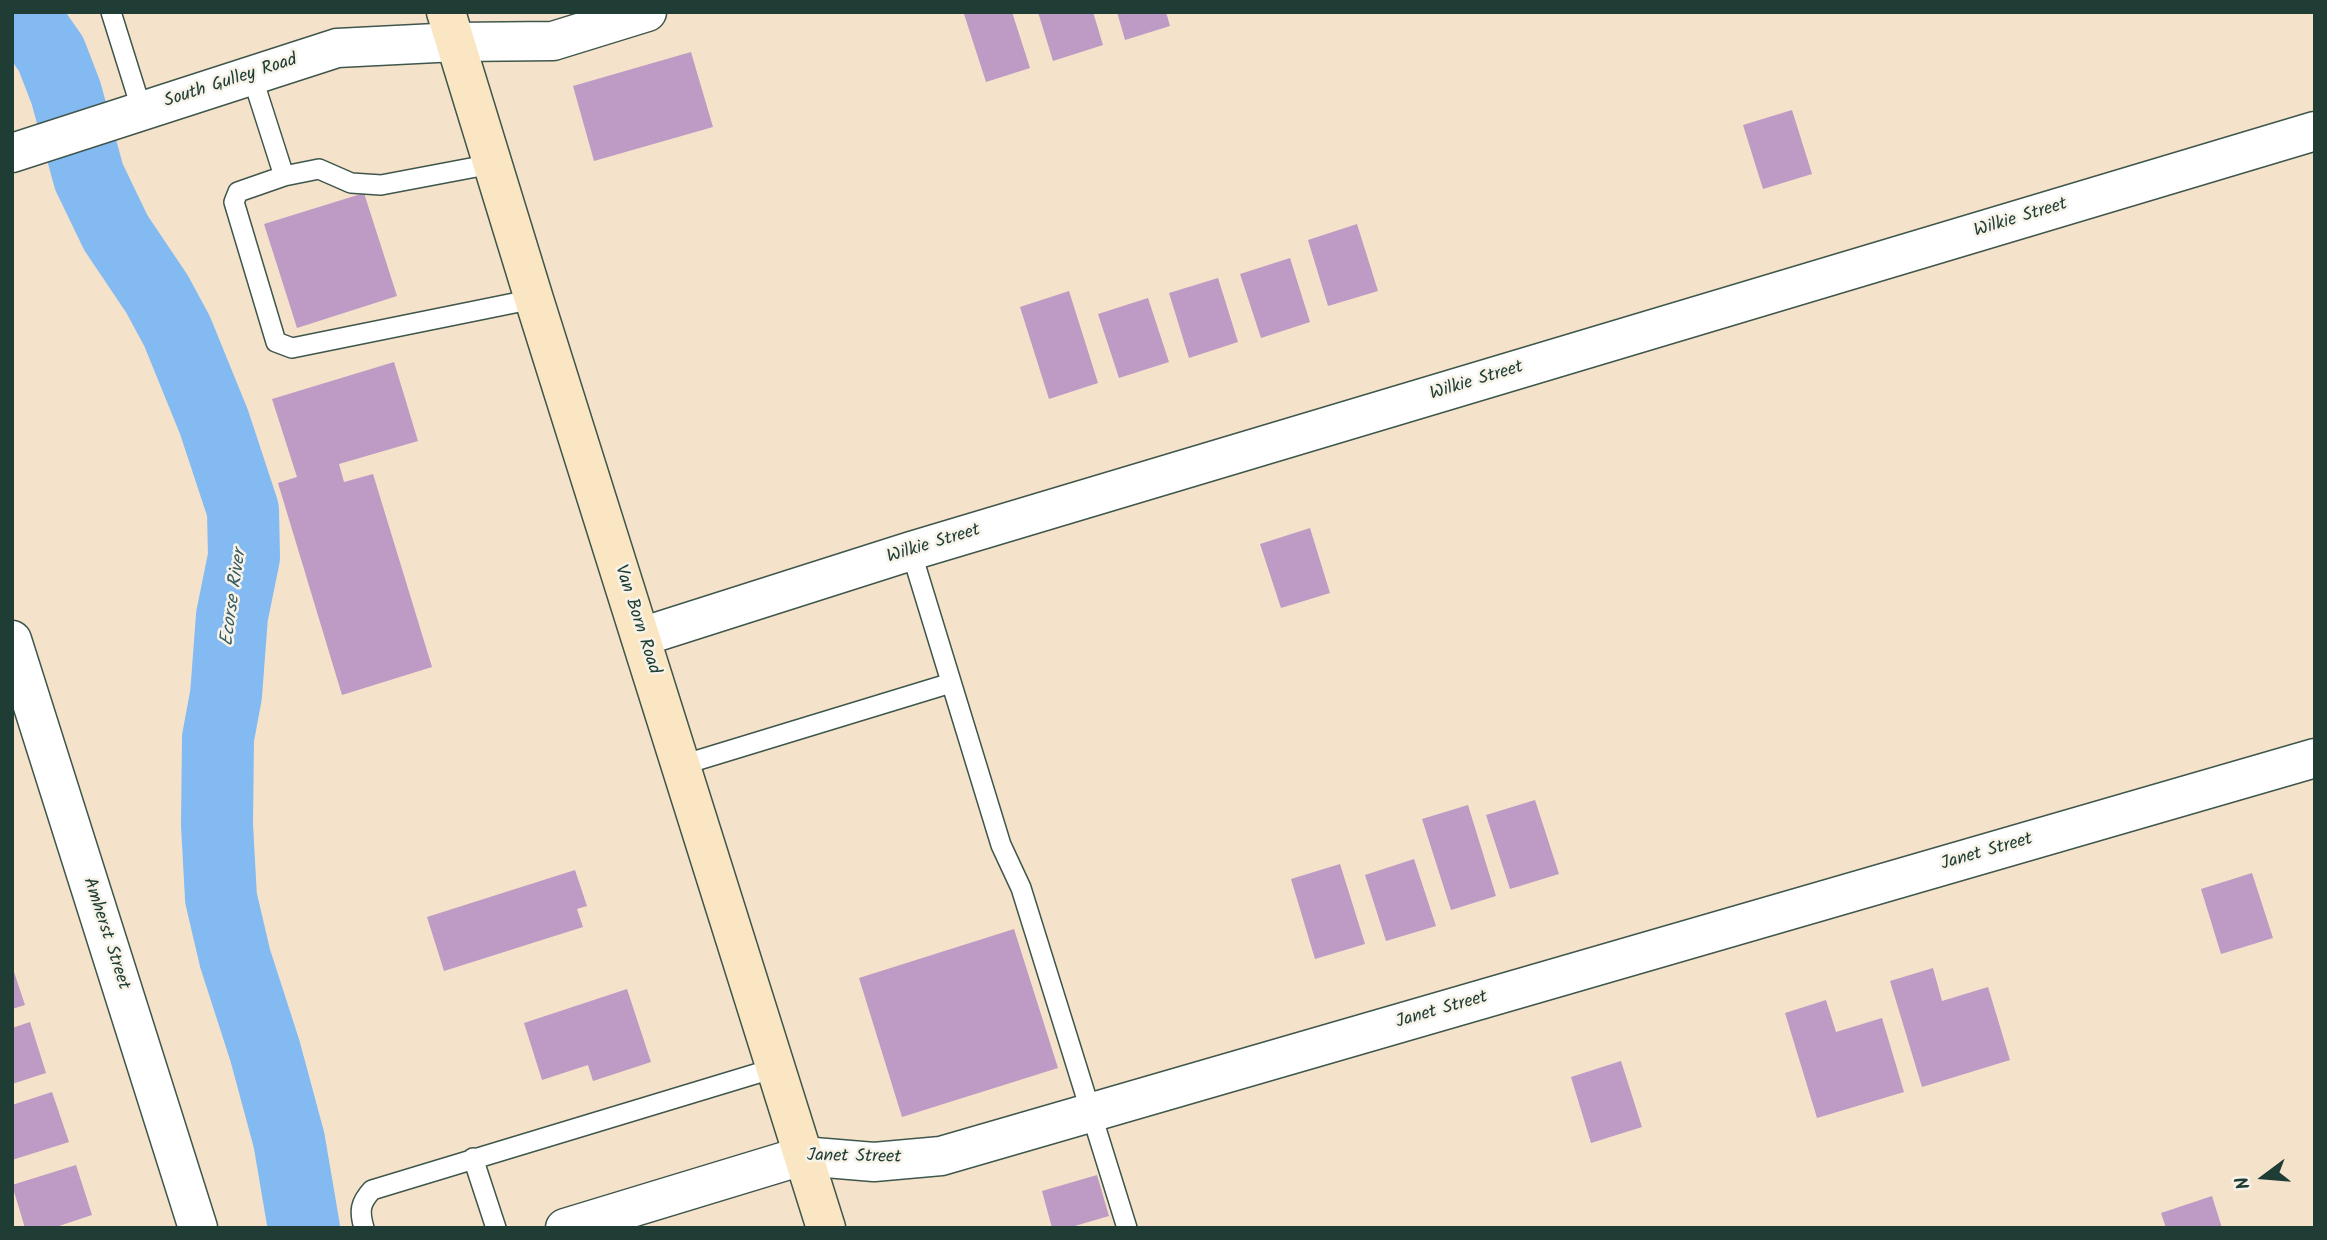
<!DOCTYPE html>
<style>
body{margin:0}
#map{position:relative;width:2327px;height:1240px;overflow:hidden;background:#f5e2cb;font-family:Kalam,sans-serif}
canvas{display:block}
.frame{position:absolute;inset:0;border:14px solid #1f3d34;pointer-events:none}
.north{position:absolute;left:2229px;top:1142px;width:70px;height:70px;-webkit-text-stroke:5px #f7f3e8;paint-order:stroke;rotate:254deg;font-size:19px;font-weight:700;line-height:28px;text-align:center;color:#1f3d34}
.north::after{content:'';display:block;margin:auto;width:24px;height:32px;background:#1f3d34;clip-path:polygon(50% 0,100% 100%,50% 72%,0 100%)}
</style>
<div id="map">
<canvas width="2327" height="1240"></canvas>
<div class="frame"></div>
<div class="north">N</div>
</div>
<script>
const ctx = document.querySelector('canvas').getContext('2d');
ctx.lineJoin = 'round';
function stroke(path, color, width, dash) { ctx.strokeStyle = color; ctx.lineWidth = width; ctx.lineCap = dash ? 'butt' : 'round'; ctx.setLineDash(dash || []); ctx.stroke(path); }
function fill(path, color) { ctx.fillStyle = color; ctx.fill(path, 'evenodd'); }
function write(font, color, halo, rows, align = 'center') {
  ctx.font = font + ' Kalam,sans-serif'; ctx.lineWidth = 5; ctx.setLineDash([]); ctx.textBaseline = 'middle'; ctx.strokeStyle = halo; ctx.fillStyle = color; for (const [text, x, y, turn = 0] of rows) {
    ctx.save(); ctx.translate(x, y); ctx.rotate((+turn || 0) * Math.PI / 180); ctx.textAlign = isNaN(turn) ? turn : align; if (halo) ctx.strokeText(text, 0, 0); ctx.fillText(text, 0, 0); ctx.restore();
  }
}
const river = new Path2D(`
 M15,12L32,27L51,54L66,93L89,177L116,233L157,294L177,331L214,422L243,510L244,557L232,616L226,695L218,738L217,825L221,898L235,958L265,1051L289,1140L304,1228`);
const building = new Path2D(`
 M969,12H1012L1030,68L986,82L964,14Z
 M1038,12H1093L1103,45L1053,61Z
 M1117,12H1166L1170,26L1125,40Z
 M691,52L713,127L594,161L573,86Z
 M1792,110L1812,174L1763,189L1743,125Z
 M364,193L397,296L297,328L264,224Z
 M1357,224L1378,291L1328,306L1308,240Z
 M1290,258L1310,322L1261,338L1240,274Z
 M1218,278L1238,342L1189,358L1169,293Z
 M1069,291L1098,383L1049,399L1020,307Z
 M1148,298L1169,362L1119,378L1098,314Z
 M394,362L418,441L339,464L344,482L373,474L432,667L342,695L278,483L297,477L272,399Z
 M1310,528L1330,593L1281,608L1260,544Z
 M1535,800L1559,874L1510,889L1486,815Z
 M1468,805L1496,896L1451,910L1422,819Z
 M1414,859L1436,926L1386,941L1365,875Z
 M1340,864L1365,944L1315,959L1291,879Z
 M575,870L587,906L577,909L583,927L444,971L427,917Z
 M2252,873L2273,938L2221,954L2201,889Z
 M1014,929L1058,1068L902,1117L859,978Z
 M12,966L25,1005L12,1009Z
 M1933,968L1942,1001L1988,987L2010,1060L1922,1087L1890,981Z
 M627,989L651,1062L593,1081L588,1065L542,1080L524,1023Z
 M1826,1000L1836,1032L1882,1018L1904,1092L1817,1118L1785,1013Z
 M30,1022L46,1073L12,1084V1028Z
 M1621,1061L1642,1127L1591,1143L1571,1077Z
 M52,1092L69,1142L12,1160V1105Z
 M76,1165L92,1215L53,1228H25L12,1185Z
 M1097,1175L1109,1216L1068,1228H1052L1042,1191Z
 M2212,1196L2222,1228H2166L2161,1213Z`);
const service = new Path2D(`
 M111,12L142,111
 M252,76L284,176L238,192L234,202L276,342L292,348L534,299
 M284,176L319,169L351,183L381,185L492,164
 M911,551L1001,845L1021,888L1127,1228
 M682,765L951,683
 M473,1158L496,1228
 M364,1228C359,1211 360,1203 372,1190L775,1068`);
const minor = new Path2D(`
 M12,153L337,48L456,42L553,41L647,12
 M641,637L911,551L2315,131
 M12,640L198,1228
 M565,1228L802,1156L874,1162L941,1156L2315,758`);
const secondary = new Path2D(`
 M446,12L534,299L826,1228`);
const streetNames = [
 ["South Gulley Road",231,82,-18],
 ["Wilkie Street",2021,219,-17],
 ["Wilkie Street",1477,382,-17],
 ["Wilkie Street",934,545,-17],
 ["Van Born Road",636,620,72],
 ["Janet Street",1987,853,-16],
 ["Amherst Street",105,934,72],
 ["Janet Street",1442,1011,-16],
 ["Janet Street",854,1158,1]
];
const waterNames = [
 ["Ecorse River",235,598,-82]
];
stroke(river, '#83baf2', 72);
fill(building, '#bd9bc4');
stroke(service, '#3f564b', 22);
stroke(minor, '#3f564b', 41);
stroke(secondary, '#3f564b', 41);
stroke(service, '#fff', 19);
stroke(minor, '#fff', 38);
stroke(secondary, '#fbe6c3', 38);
write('18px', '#1f3d34', '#f7f3e8', streetNames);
write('italic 19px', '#385c64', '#f7f3e8', waterNames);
</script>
